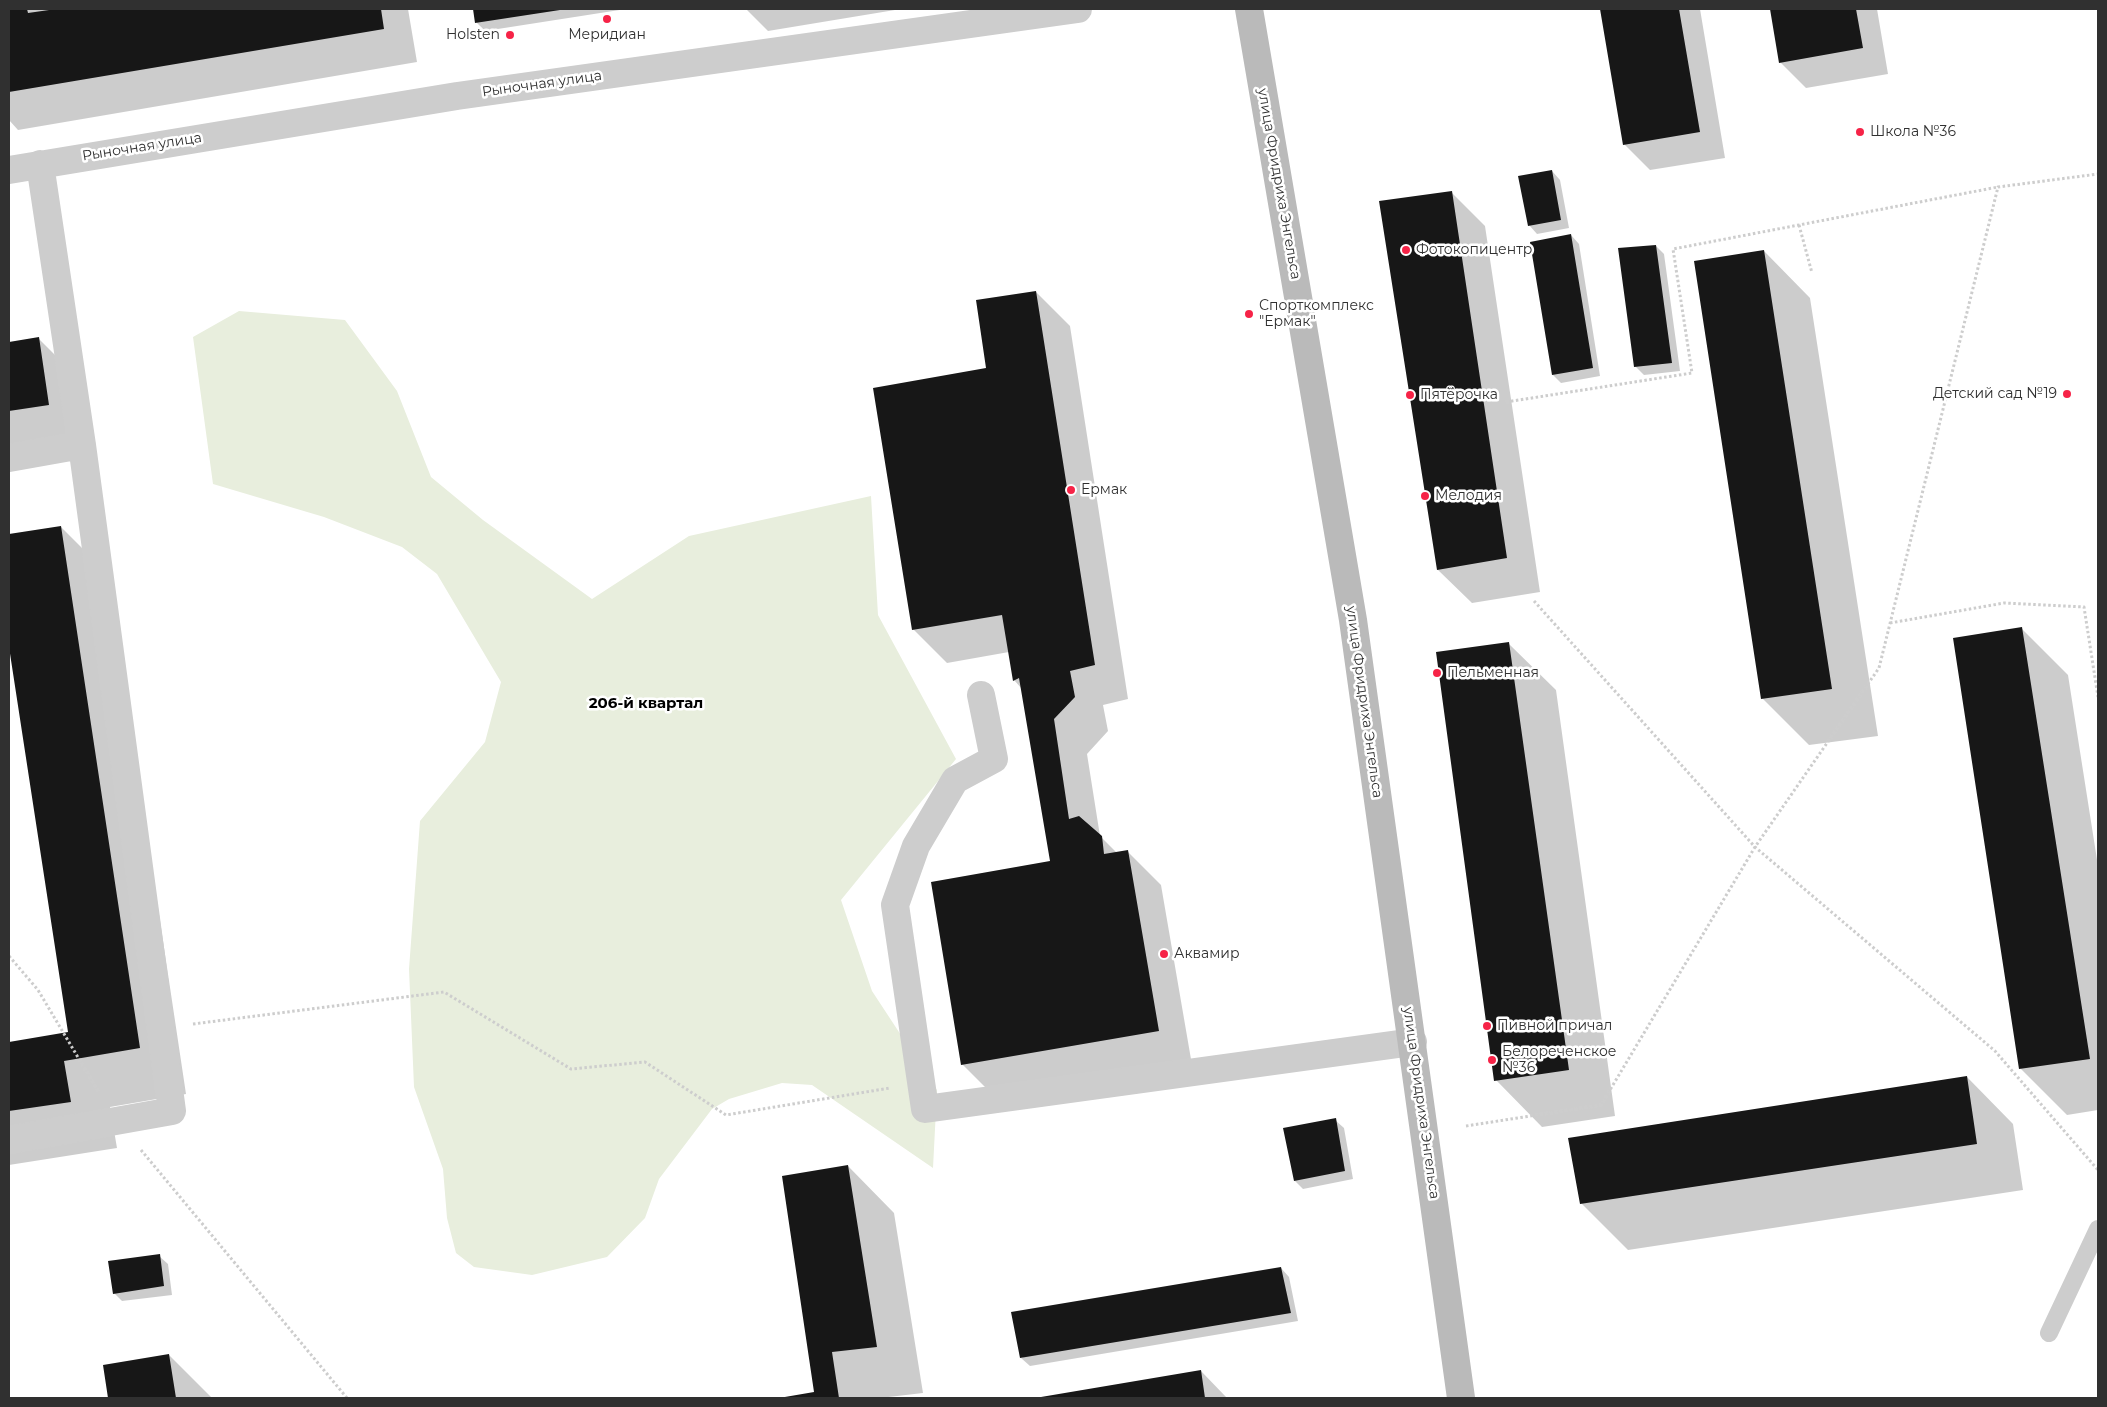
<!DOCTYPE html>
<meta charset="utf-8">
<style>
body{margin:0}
#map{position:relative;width:2107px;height:1407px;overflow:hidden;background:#fff;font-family:Montserrat,sans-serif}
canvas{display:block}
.frame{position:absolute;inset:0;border:10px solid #303030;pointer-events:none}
</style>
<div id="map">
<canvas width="2107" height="1407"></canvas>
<div class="frame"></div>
</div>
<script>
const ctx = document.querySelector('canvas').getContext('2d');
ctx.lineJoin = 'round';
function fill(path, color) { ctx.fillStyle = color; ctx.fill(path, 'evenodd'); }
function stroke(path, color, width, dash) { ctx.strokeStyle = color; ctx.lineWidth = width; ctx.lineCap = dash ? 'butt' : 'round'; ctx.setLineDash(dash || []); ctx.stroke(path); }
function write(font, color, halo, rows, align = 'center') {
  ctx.font = font + ' Montserrat,sans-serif'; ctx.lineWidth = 5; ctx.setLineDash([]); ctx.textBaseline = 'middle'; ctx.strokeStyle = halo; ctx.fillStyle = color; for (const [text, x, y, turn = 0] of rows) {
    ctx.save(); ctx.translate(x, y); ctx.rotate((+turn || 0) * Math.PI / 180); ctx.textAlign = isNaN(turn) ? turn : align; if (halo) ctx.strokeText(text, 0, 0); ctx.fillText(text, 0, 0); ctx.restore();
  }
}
const green = new Path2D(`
 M239,311L345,320L397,391L431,477L483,520L592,599L689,536L871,496L878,615L956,759L841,900L872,991L937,1090L933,1168L812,1085L782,1083L729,1099L712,1109L659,1179L645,1218L607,1257L532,1275L474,1267L456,1253L447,1218L443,1169L414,1087L409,969L420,821L485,742L501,682L437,574L402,547L324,517L213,484L193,337Z`);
const shadow = new Path2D(`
 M9,9H408L417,62L18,130L9,120Z
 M474,9H626L485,31L477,23Z
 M746,9H901L768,31Z
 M1601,9H1700L1725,158L1650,170L1624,144Z
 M1771,9H1877L1888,74L1806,88L1780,62Z
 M1552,171L1560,180L1569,228L1537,234L1529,225Z
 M1452,193L1485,226L1540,592L1472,603L1438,570Z
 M1571,235L1579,244L1600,376L1561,383L1553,375Z
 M1656,246L1664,254L1680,371L1644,375L1635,366Z
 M1764,251L1810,298L1878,736L1809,745L1762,698Z
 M1036,292L1070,326L1128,699L1103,705L1108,731L1087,754L1100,836L1117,853L1127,851L1161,885L1192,1065L996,1098L962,1064L1051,862L1022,689L1014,680L1009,652L947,663L913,629L988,369Z
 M38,338L72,372L82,438L9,450V343Z
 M61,527L108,574L186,1094L110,1107L117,1148L9,1165V1043L69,1033L9,639V536Z
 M2022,629L2068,675L2098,866V1110L2067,1115L2020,1068Z
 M1509,644L1556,690L1615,1116L1542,1127L1496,1080Z
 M1967,1077L2013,1124L2023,1190L1628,1250L1581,1203Z
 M1335,1120L1344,1128L1353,1179L1303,1189L1295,1181Z
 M848,1166L894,1213L923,1393L880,1398H780L815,1393Z
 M159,1256L168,1264L172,1295L122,1301L114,1293Z
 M1281,1268L1289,1277L1298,1321L1030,1366L1021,1358Z
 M169,1355L212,1398H109L105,1366Z
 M1201,1371L1227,1398H1042Z`);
const building = new Path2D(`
 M9,9H27L28,13L56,9H381L384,29L9,92Z
 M473,9H560V10L475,23Z
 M1600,9H1679L1700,132L1623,145Z
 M1770,9H1856L1863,48L1779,63Z
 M1552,170L1561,220L1528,226L1518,176Z
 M1452,191L1507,558L1437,570L1379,201Z
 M1571,234L1593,368L1552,375L1530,242Z
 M1656,245L1672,363L1634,367L1618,248Z
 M1764,250L1832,689L1761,699L1694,261Z
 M1036,291L1095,665L1070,671L1075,697L1054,719L1069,819L1079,816L1102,836L1104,854L1128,850L1159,1031L961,1065L931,882L1050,861L1019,678L1013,681L1002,615L912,630L873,388L986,368L976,300Z
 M39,337L49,405L9,411V342Z
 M61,526L140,1048L64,1061L71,1102L9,1111V1042L68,1032L9,647V534Z
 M2022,627L2090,1059L2019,1069L1953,638Z
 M1509,642L1569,1070L1494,1081L1436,652Z
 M1967,1076L1977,1144L1580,1204L1568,1138Z
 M1336,1118L1345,1171L1294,1181L1283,1128Z
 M848,1165L877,1347L832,1352L839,1398H779L814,1392L782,1176Z
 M160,1254L164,1286L113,1294L108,1261Z
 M1281,1267L1291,1313L1020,1358L1011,1312Z
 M169,1354L176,1398H108L103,1365Z
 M1201,1370L1205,1398H1041V1397Z`);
const path = new Path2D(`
 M1799,225L1812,273
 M1506,402L1692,373L1673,249L1998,187
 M1534,601L1755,847L1995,1051L2098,1170
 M1890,623L2004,603L2084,607L2098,697
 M9,956L38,990L98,1091
 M193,1024L444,992L571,1069L645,1062L726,1115L890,1088
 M1466,1126L1601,1105L1755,847L1879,668L1998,187L2098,174
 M141,1150L347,1398`);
const lane = new Path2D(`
 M2049,1333L2098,1229`);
const street = new Path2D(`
 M9,170L457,96L1078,9
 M9,458L82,445
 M981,695L994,759L955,780L916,846L895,905L925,1109L1413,1042
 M9,1140L172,1111L82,445L40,164`);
const secondary = new Path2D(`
 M1249,9L1353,620L1461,1398`);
const markers = [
 [607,19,5,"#f62347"],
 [510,35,5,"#f62347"],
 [1860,132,5,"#f62347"],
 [1406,250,5,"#f62347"],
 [1249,314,5,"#f62347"],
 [2067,394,5,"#f62347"],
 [1410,395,5,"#f62347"],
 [1071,490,5,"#f62347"],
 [1425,496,5,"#f62347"],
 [1437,673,5,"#f62347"],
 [1164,954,5,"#f62347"],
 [1487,1026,5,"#f62347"],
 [1492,1060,5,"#f62347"]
];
const poiNames = [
 ["Holsten",500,35,"right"],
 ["Меридиан",607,35,"center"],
 ["Школа №36",1870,132],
 ["Фотокопицентр",1416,250],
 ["Спорткомплекс",1259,306],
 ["\"Ермак\"",1259,322],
 ["Детский сад №19",2057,394,"right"],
 ["Пятёрочка",1420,395],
 ["Ермак",1081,490],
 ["Мелодия",1435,496],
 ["Пельменная",1447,673],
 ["Аквамир",1174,954],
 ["Пивной причал",1497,1026],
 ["Белореченское",1502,1052],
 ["№36",1502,1068]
];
const streetNames = [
 ["Рыночная улица",542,84,-8],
 ["Рыночная улица",142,147,-9],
 ["улица Фридриха Энгельса",1279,184,80],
 ["улица Фридриха Энгельса",1364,702,82],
 ["улица Фридриха Энгельса",1421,1103,82]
];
const neighbourhoodNames = [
 ["206-й квартал",646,704]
];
fill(green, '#e8eedd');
fill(shadow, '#0003');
fill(building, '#171717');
stroke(path, '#cdcdcd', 3, [2.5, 2.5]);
stroke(lane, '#cdcdcd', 18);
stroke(street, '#cdcdcd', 28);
stroke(secondary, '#bababa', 28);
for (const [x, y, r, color] of markers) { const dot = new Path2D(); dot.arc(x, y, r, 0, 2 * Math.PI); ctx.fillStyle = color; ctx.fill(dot); stroke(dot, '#fff', 2); }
write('14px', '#303030', '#fff', poiNames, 'left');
write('14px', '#303030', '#fff', streetNames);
write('bold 15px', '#000', '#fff', neighbourhoodNames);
</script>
